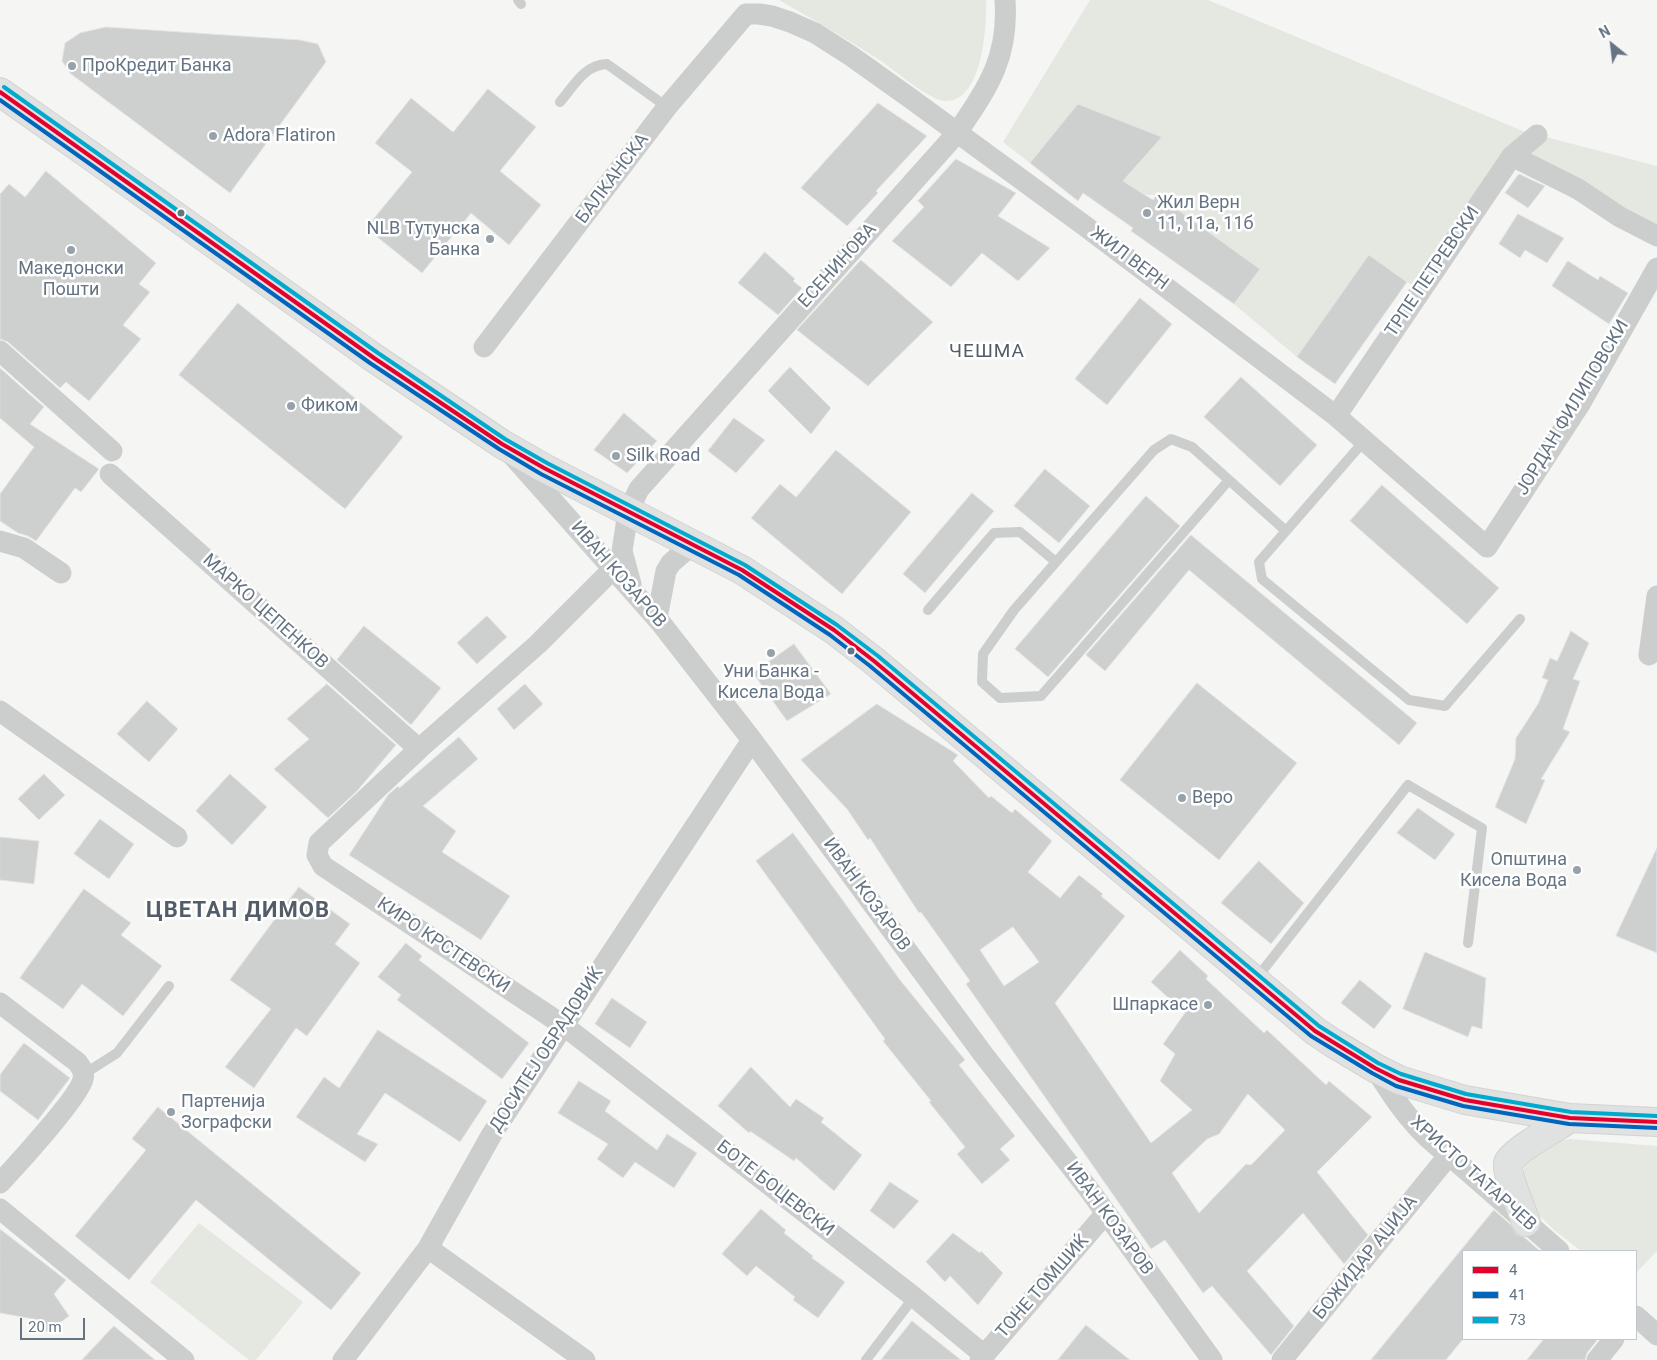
<!DOCTYPE html>
<meta charset="utf-8">
<style>
body{margin:0}
#map{position:relative;width:1657px;height:1360px;overflow:hidden;background:#f5f5f3;font-family:Roboto,sans-serif}
canvas{display:block}
.legend{position:absolute;left:1462px;top:1250px;width:175px;height:90px;box-sizing:border-box;background:#fff;border:1px solid #c1c7cd;margin:0;padding:6px 9px;list-style:none;font-size:15px;color:#657483}
.legend li{display:flex;align-items:center;gap:10px;height:25px}
.legend b{width:25px;border:1px solid #c1c7cd}
.north{position:absolute;left:1587px;top:20px;width:50px;height:50px;-webkit-text-stroke:4px #fff;paint-order:stroke;rotate:331deg;font-size:14px;font-weight:700;line-height:20px;text-align:center;color:#657483}
.north::after{content:'';display:block;margin:auto;width:18px;height:22px;background:#657483;clip-path:polygon(50% 0,100% 100%,50% 72%,0 100%)}
.scale{position:absolute;left:20px;top:1318px;width:65px;height:22px;box-sizing:border-box;border:2px solid #657483;border-top:0;padding-left:6px;font-size:15px;line-height:18px;white-space:nowrap;color:#657483;-webkit-text-stroke:4px #fff;paint-order:stroke}
</style>
<div id="map">
<canvas width="1657" height="1360"></canvas>
<ul class="legend">
<li><b style="height:6px;background:#e4002b"></b>4</li>
<li><b style="height:6px;background:#0065bd"></b>41</li>
<li><b style="height:6px;background:#00a9ce"></b>73</li>
</ul>
<div class="north">N</div>
<div class="scale">20 m</div>
</div>
<script>
const ctx = document.querySelector('canvas').getContext('2d');
ctx.lineJoin = 'round';
function fill(path, color) { ctx.fillStyle = color; ctx.fill(path, 'evenodd'); }
function stroke(path, color, width, dash) { ctx.strokeStyle = color; ctx.lineWidth = width; ctx.lineCap = dash ? 'butt' : 'round'; ctx.setLineDash(dash || []); ctx.stroke(path); }
function write(font, color, halo, rows, align = 'center') {
  ctx.font = font + ' Roboto,sans-serif'; ctx.lineWidth = 5; ctx.setLineDash([]); ctx.textBaseline = 'middle'; ctx.strokeStyle = halo; ctx.fillStyle = color; for (const [text, x, y, turn = 0] of rows) {
    ctx.save(); ctx.translate(x, y); ctx.rotate((+turn || 0) * Math.PI / 180); ctx.textAlign = isNaN(turn) ? turn : align; if (halo) ctx.strokeText(text, 0, 0); ctx.fillText(text, 0, 0); ctx.restore();
  }
}
const green = new Path2D(`
 M779,0H986C987,24 983,103 945,101C928,100 894,69 878,59C845,38 812,19 779,0Z
 M1090,0H1208L1523,131L1657,166V236L1512,156L1421,291L1369,256L1297,357L1234,304L1259,268L1157,195H1146L1118,178H1126L1162,137L1078,104L1030,163L1003,142Z
 M1570,1139L1657,1146V1251L1636,1273V1251H1581L1554,1230L1537,1213L1528,1195L1523,1179L1524,1167L1528,1158L1558,1141Z
 M199,1223L303,1302L256,1360H249L150,1282Z`);
const building = new Path2D(`
 M106,27L300,40L318,44L326,62L230,193L71,74L62,61L65,43L80,33Z
 M488,89L536,127L500,171L541,205L509,245L471,213L422,273L366,228L412,172L375,143L411,98L453,132Z
 M878,103L927,136L876,191L878,193L847,226L801,188Z
 M1078,104L1162,137L1123,181L1153,200L1157,195L1260,269L1234,304L1131,231L1133,228L1083,193L1078,201L1030,163Z
 M956,159L1016,193L998,216L1050,248L1018,281L982,253L951,287L892,241L924,207L918,201Z
 M46,171L156,263L139,284L150,292L123,325L141,339L89,401L66,382L60,388L8,342L0,339V194L9,184L25,197Z
 M1519,174L1545,186L1528,208L1505,193Z
 M1518,214L1564,238L1547,263L1525,250L1520,258L1499,244Z
 M765,252L795,279L793,281L802,288L778,315L738,283Z
 M1369,255L1407,282L1335,384L1297,357Z
 M861,260L933,322L868,386L797,330Z
 M1568,261L1598,280L1600,276L1628,293L1609,324L1552,286Z
 M1140,298L1172,324L1107,405L1075,379Z
 M238,303L403,437L345,509L179,375Z
 M790,367L831,408L811,434L768,391Z
 M0,368L44,407L30,424L99,469L81,492L75,488L36,541L28,536L18,533L0,521V494L34,447L0,418Z
 M1241,377L1317,445L1280,486L1204,417Z
 M624,413L657,441L627,473L594,450Z
 M734,418L765,440L736,473L708,451Z
 M836,450L911,512L842,594L751,518L780,484L796,497Z
 M1045,469L1090,506L1059,543L1014,506Z
 M1382,485L1499,588L1467,624L1350,521Z
 M972,493L994,511L925,593L903,574Z
 M1146,496L1180,526L1048,677L1015,649Z
 M1191,535L1417,723L1399,745L1189,570L1105,671L1086,655Z
 M487,616L507,637L477,664L457,643Z
 M364,626L441,688L411,725L337,660Z
 M1571,631L1589,643L1573,679L1580,681L1563,729L1570,732L1541,779L1545,780L1526,824L1495,807L1515,759L1516,738L1538,704L1548,680L1542,678L1550,658L1557,661Z
 M794,644L831,694L787,721L753,673Z
 M1197,683L1297,763L1219,860L1120,780Z
 M327,684L396,745L357,791L328,818L274,769L309,739L287,719Z
 M525,684L543,704L514,730L497,709Z
 M147,701L178,729L149,762L117,734Z
 M877,704L958,755L953,761L989,798L991,796L1012,813L1015,809L1052,841L1028,872L1060,898L1079,875L1103,894L1101,896L1125,916L1055,1003L1151,1143L1192,1110L1160,1081L1175,1054L1163,1044L1185,1013L1151,982L1180,950L1208,976L1206,979L1264,1033L1267,1030L1326,1085L1329,1081L1372,1117L1317,1172L1368,1235L1344,1264L1303,1213L1247,1271L1294,1326L1271,1355L1212,1286L1203,1293L1165,1240L1151,1249L966,984L970,981L921,912L919,913L870,838L868,840L847,809L801,760ZM1013,927L1039,962L1004,986L980,950ZM1248,1094L1285,1130L1251,1165L1246,1164L1199,1213L1172,1173L1207,1139L1219,1134Z
 M459,737L478,759L423,806L456,831L442,852L510,896L481,940L349,855L388,795L398,786L399,788Z
 M44,774L65,795L39,820L18,799Z
 M230,774L267,807L232,845L196,811Z
 M1418,808L1455,834L1435,860L1397,833Z
 M100,819L134,844L109,879L74,854Z
 M793,833L836,891L900,980L965,1060L959,1065L1015,1136L1000,1149L1010,1160L982,1184L957,1154L965,1147L929,1102L931,1101L883,1041L885,1039L756,861Z
 M0,837L39,841L34,884L0,880Z
 M1657,848V953L1616,936Z
 M1259,861L1304,903L1271,944L1221,903Z
 M299,887L350,924L335,944L360,963L307,1036L296,1028L254,1088L225,1067L271,1009L230,980Z
 M84,889L131,923L121,935L162,966L123,1016L82,984L63,1009L20,978Z
 M406,943L422,956L419,960L529,1043L502,1079L397,1000L401,995L378,977Z
 M1425,952L1486,978L1482,1029L1472,1026L1468,1037L1403,1009Z
 M1360,980L1392,1006L1374,1029L1341,1003Z
 M612,998L647,1022L630,1048L595,1024Z
 M378,1030L487,1101L460,1142L385,1093L357,1134L378,1144L365,1162L296,1117L324,1077L339,1088Z
 M24,1043L70,1078L38,1120L0,1091V1075Z
 M751,1067L790,1107L796,1099L824,1118L821,1122L862,1155L834,1191L796,1158L794,1161L750,1131L749,1133L718,1106Z
 M579,1081L611,1101L605,1111L657,1150L667,1134L697,1153L674,1188L635,1162L623,1178L597,1159L608,1144L558,1113Z
 M158,1107L361,1273L331,1310L196,1200L129,1280L75,1236L146,1150L132,1139Z
 M890,1182L919,1201L894,1229L870,1211Z
 M761,1209L786,1230L784,1233L813,1256L812,1258L845,1282L818,1318L793,1300L795,1297L756,1266L747,1276L722,1254Z
 M1494,1210L1511,1225L1516,1234L1524,1237L1540,1251H1463V1339L1446,1360H1371Z
 M0,1229L66,1280L54,1294L69,1316L47,1332L39,1320L0,1313Z
 M953,1233L980,1253L981,1251L1003,1273L978,1305L950,1276L945,1282L926,1262Z
 M912,1321L961,1360H881Z
 M1086,1325L1130,1360H1058Z
 M114,1326L155,1360H82Z
 M1544,1339H1598L1587,1353L1585,1360H1527Z`);
const lane = new Path2D(`
 M518,0L521,4
 M560,102C574,86 584,65 607,64L667,107
 M1365,440L1259,562L1262,579L1409,700L1445,706L1520,619
 M1229,480L1041,696L1000,698L982,682L983,654L1014,610L1154,450L1171,439L1192,447L1286,531
 M928,610L994,533L1020,532L1056,562
 M1256,979L1408,785L1482,828L1468,943
 M84,1074L117,1053L169,986
 M866,1360L914,1297`);
const street = new Path2D(`
 M1512,156L1578,189L1620,217L1657,236
 M484,347L667,107L746,14H759L772,16L790,22L815,33L851,56L910,98L1085,226L1336,416L1487,547L1580,404L1657,268
 M0,351L112,451
 M1336,416L1512,156L1537,135
 M512,455L660,622L752,740L983,1054L1090,1191L1212,1360
 M110,474L419,749L538,644L614,568
 M0,541L24,548L61,573
 M631,584L622,551L628,512L639,489L957,133C988,87 1009,58 1005,0
 M657,618L666,571L671,563L692,545
 M1649,655L1657,596
 M0,711L177,837
 M419,749L319,843L317,855L323,866L563,1025L914,1297L984,1355
 M0,1003L77,1062C81,1067 85,1072 83,1079C80,1096 15,1167 0,1183
 M1375,1068C1395,1101 1417,1133 1449,1155L1559,1251
 M0,1209L184,1360
 M428,1248L585,1360
 M1636,1316L1657,1335
 M343,1360L428,1248L492,1134L752,740
 M980,1360L1106,1213
 M1282,1360L1449,1155
 M1597,1360L1614,1339`);
const secondary = new Path2D(`
 M0,92L94,158L374,358L502,444L544,468L742,570L834,630L874,661L1315,1031L1333,1043L1375,1068L1399,1080L1465,1100L1570,1118L1657,1122
 M1526,1222C1522,1211 1506,1174 1508,1163C1511,1152 1559,1126 1570,1118`);
const bus1 = new Path2D(`
 M0,92L374,358L502,444L544,468L742,570L834,630L874,661L1315,1031L1375,1068L1399,1080L1465,1100L1570,1118L1657,1122`);
const bus2 = new Path2D(`
 M0,100L370,363L499,449L541,474L739,575L830,635L870,666L1311,1036L1372,1073L1396,1086L1463,1106L1569,1124L1657,1128`);
const bus3 = new Path2D(`
 M4,87L378,353L505,439L547,463L745,565L837,625L878,656L1319,1026L1378,1063L1401,1074L1466,1094L1571,1112L1657,1116`);
const markers = [
 [72,66,5,"#97a1aa"],
 [213,136,5,"#97a1aa"],
 [181,213,4.5,"#657483"],
 [1147,213,5,"#97a1aa"],
 [490,239,5,"#97a1aa"],
 [71,250,5,"#97a1aa"],
 [291,406,5,"#97a1aa"],
 [616,456,5,"#97a1aa"],
 [851,651,4.5,"#657483"],
 [771,653,5,"#97a1aa"],
 [1182,798,5,"#97a1aa"],
 [1577,870,5,"#97a1aa"],
 [1208,1005,5,"#97a1aa"],
 [171,1112,5,"#97a1aa"]
];
const poiNames = [
 ["ПроКредит Банка",82,66],
 ["Adora Flatiron",223,136],
 ["Жил Верн",1157,203],
 ["11, 11а, 11б",1157,224],
 ["NLB Тутунска",480,229,"right"],
 ["Банка",480,250,"right"],
 ["Македонски",71,269,"center"],
 ["Пошти",71,290,"center"],
 ["Фиком",301,406],
 ["Silk Road",626,456],
 ["Уни Банка -",771,672,"center"],
 ["Кисела Вода",771,693,"center"],
 ["Веро",1192,798],
 ["Општина",1567,860,"right"],
 ["Кисела Вода",1567,881,"right"],
 ["Шпаркасе",1198,1005,"right"],
 ["Партенија",181,1102],
 ["Зографски",181,1123]
];
const streetNames = [
 ["БАЛКАНСКА",613,179,-53],
 ["ЖИЛ ВЕРН",1129,259,37],
 ["ЕСЕНИНОВА",838,266,-48],
 ["ТРПЕ ПЕТРЕВСКИ",1433,272,-56],
 ["ЈОРДАН ФИЛИПОВСКИ",1573,408,-59],
 ["ИВАН КОЗАРОВ",618,575,49],
 ["МАРКО ЦЕПЕНКОВ",265,612,42],
 ["ИВАН КОЗАРОВ",866,895,54],
 ["КИРО КРСТЕВСКИ",443,946,34],
 ["ДОСИТЕЈ ОБРАДОВИЌ",547,1050,-57],
 ["ХРИСТО ТАТАРЧЕВ",1473,1174,42],
 ["БОТЕ БОЦЕВСКИ",775,1189,38],
 ["ИВАН КОЗАРОВ",1109,1219,54],
 ["БОЖИДАР АЏИЈА",1366,1258,-51],
 ["ТОНЕ ТОМШИЌ",1043,1287,-49]
];
const neighbourhoodNames = [
 ["ЧЕШМА",987,352]
];
const districtNames = [
 ["ЦВЕТАН ДИМОВ",238,911]
];
fill(green, '#e4e8e1');
fill(building, '#cecfcf');
stroke(building, '#e4e4e3', 1);
stroke(secondary, '#d2d3d2', 30);
stroke(lane, '#cccece', 10);
stroke(street, '#cccece', 21);
stroke(secondary, '#e0e1e1', 28);
stroke(bus1, '#e4002b', 4);
stroke(bus2, '#0065bd', 4);
stroke(bus3, '#00a9ce', 4);
for (const [x, y, r, color] of markers) { const dot = new Path2D(); dot.arc(x, y, r, 0, 2 * Math.PI); ctx.fillStyle = color; ctx.fill(dot); stroke(dot, '#fff', 2); }
write('18px', '#657483', '#fff', poiNames, 'left');
write('18px', '#657483', '#fff', streetNames);
ctx.letterSpacing = '1px';
write('19px', '#535d68', '#fff', neighbourhoodNames);
ctx.letterSpacing = '0px';
ctx.letterSpacing = '1px';
write('bold 22px', '#535d68', '#fff', districtNames);
ctx.letterSpacing = '0px';
</script>
